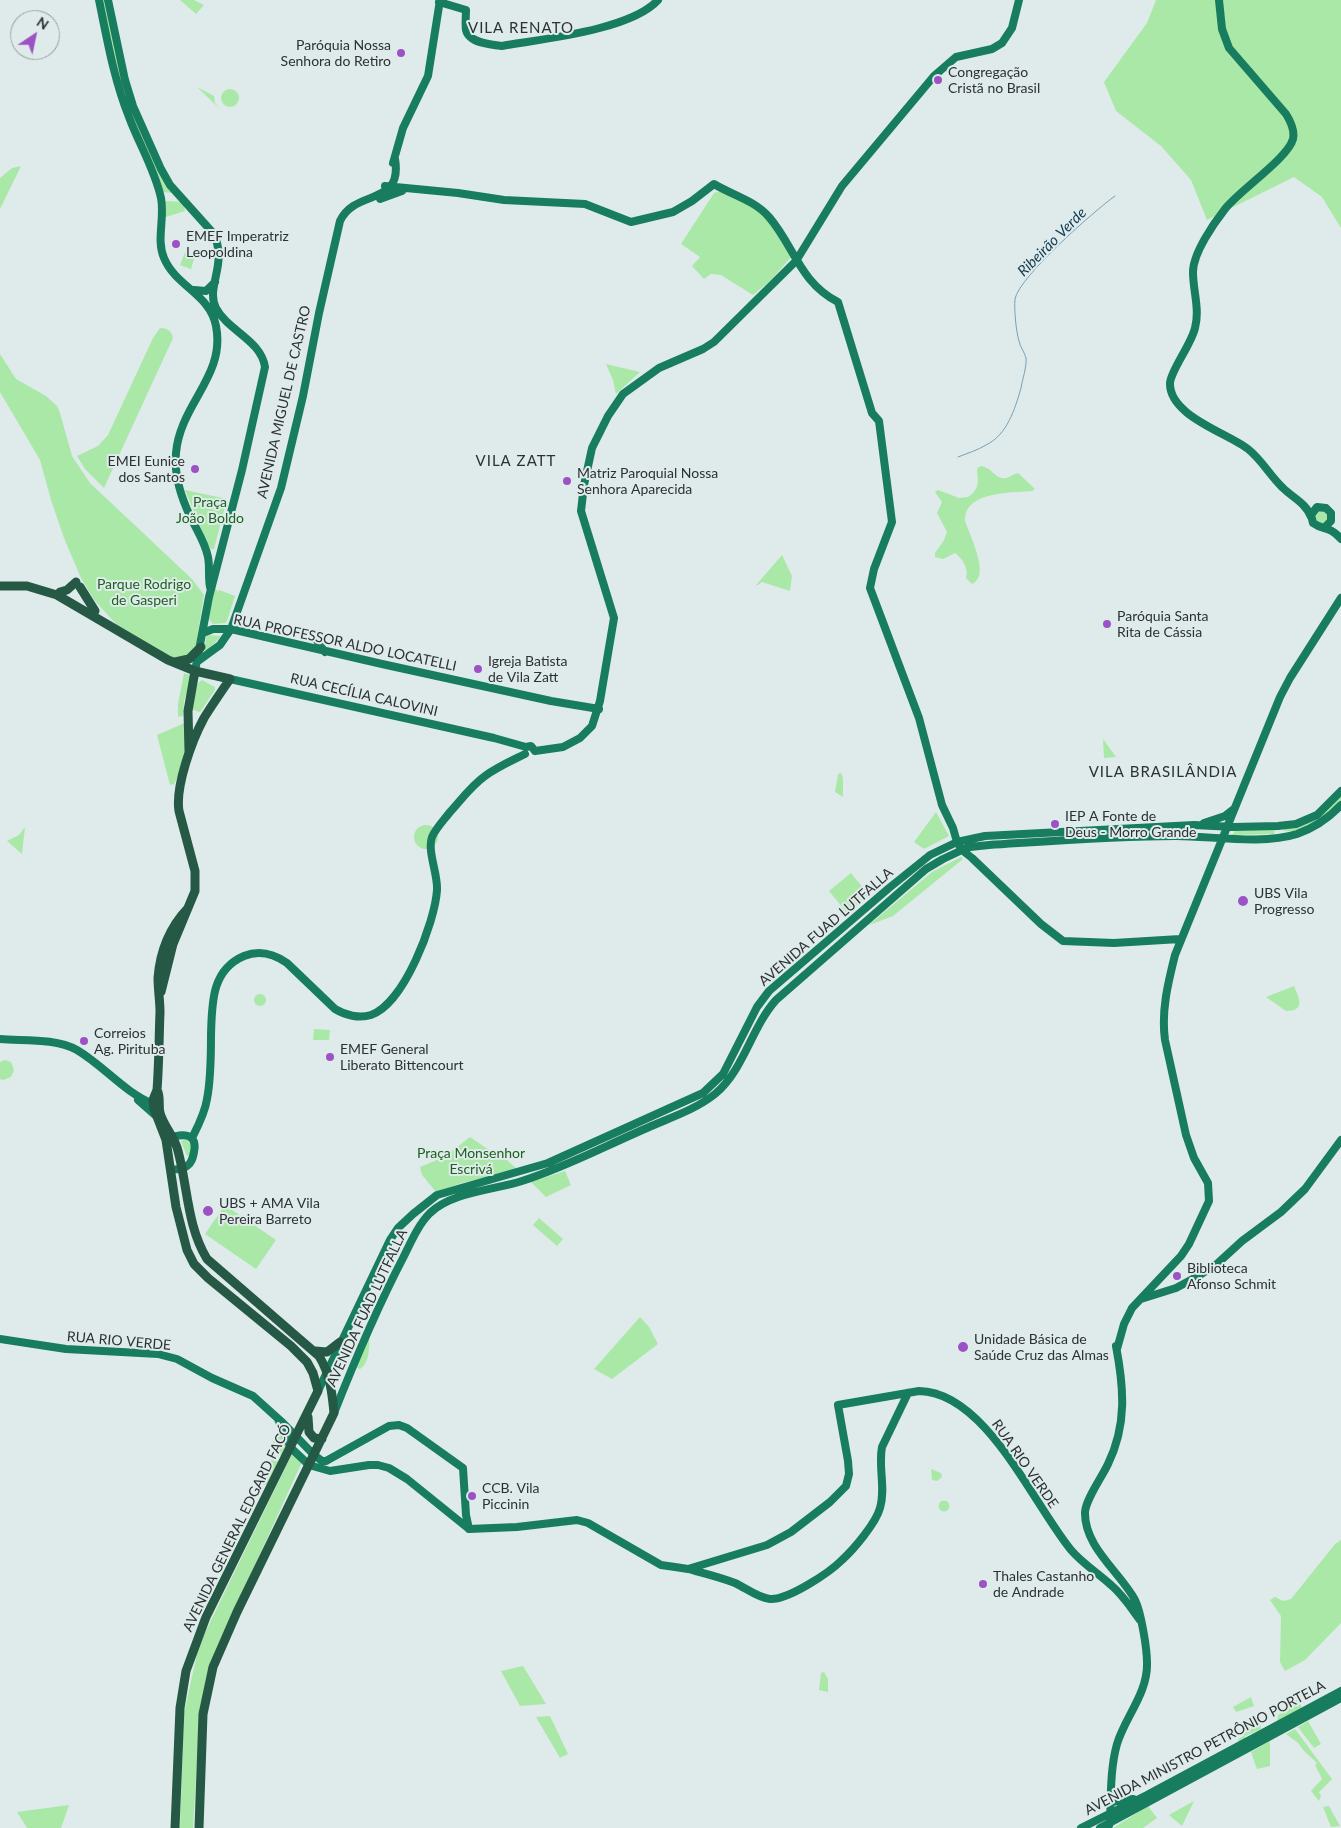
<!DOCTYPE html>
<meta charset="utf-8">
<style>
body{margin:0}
#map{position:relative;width:1341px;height:1828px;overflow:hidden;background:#deebea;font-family:Lato,sans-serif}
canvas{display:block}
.north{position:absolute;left:10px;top:10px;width:50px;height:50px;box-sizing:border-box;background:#deebea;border:1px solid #97a1a0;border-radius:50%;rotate:34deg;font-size:14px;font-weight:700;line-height:20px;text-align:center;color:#2c3131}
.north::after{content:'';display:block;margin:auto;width:18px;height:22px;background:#9d52c4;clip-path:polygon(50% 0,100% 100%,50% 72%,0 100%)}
</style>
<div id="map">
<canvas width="1341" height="1828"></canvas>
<div class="north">N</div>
</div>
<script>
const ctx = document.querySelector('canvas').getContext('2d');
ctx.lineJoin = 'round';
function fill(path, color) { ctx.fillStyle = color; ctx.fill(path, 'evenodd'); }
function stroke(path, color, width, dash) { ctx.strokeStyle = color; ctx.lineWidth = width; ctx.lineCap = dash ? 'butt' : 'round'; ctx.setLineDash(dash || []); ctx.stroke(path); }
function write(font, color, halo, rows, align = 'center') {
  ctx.font = font + ' Lato,sans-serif'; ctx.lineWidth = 4; ctx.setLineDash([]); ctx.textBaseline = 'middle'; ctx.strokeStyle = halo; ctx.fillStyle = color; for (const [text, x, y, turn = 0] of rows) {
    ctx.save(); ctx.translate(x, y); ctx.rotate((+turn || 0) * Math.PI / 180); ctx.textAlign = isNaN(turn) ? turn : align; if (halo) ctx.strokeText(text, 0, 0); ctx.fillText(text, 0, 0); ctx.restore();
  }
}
const green = new Path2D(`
 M102,0H106L120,71L172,193L163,192L141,141L117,70Z
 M180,0H194L204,5L196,14Z
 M1156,0H1341V228L1322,197L1294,177L1207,220L1191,180L1161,146L1116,111L1104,82L1147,23Z
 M197,87L214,96L215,103L220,109Z
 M221 98a9 9 0 1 1 18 0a9 9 0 1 1-18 0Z
 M21,166L0,209V178L12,168Z
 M721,191L731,193L766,217L791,257L771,280L753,295L721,275L711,274L704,279L692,266L700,257L681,244L714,193Z
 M165,201L183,202L185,211L166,217L164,214Z
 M185,252L195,256L191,269L180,265Z
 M160,328C167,328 172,331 173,338L104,488L85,469L77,456L98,446L108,435L153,338Z
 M0,354L16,379L46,396L57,406L60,413L72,456L90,483L192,579L204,595L195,651L185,659L172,658L117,625L95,601L81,578L64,538L51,500L40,460L0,392Z
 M606,364L640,372L616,394L613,380Z
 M980,466C991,466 995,480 1006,478C1010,477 1014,474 1018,473L1035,489L1032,491C1011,493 964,491 965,521C970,536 991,576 972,584L966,578C969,569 963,559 955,553L943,559L935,557V553L944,540L947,532L937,513L942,502L935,492L938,490L959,498L968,497C980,489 978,482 977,469Z
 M185,490L227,499L214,549H211L208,545Z
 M1321,508L1330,517L1324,525L1316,523L1314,513Z
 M782,555L792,576L790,591L762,582L758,585H756Z
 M214,586L218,592L219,590L235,596L227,621L225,623L213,624L207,617Z
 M207,635L221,636L209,649L206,651L204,649Z
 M184,673L192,676L184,701L183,716L178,717V704Z
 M202,680L215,687V690L200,712L193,710L192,705L198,683Z
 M187,722C187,745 186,765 174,784L170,785L157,735Z
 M1103,739L1116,757L1104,758Z
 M841,773L843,778V797L835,792L838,774Z
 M1341,796V801C1328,814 1302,837 1282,830L1304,824Z
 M936,812L949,836L924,849L914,842Z
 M414 837a12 12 0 1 1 24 0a12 12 0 1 1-24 0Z
 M25,827L22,854L7,841L19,835Z
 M1275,829L1274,834L1232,835L1235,831Z
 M961,857L963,859L893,916L869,925L932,872Z
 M851,873L869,895L847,913L829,891Z
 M1294,986C1299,998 1306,1011 1286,1011L1266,997Z
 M254 1000a6 6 0 1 1 12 0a6 6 0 1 1-12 0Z
 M314,1029L330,1030L329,1040H313Z
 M5,1060L11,1062L14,1070L11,1077L3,1080L0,1079V1062Z
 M470,1137L489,1150L499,1153L517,1169L462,1183L436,1192L422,1175L420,1167L446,1156Z
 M186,1139L192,1146L190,1155L187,1156L181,1141Z
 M565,1171L571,1185L546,1197L531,1182Z
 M225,1205L276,1240L256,1269L205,1234Z
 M539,1218L563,1239L557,1246L533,1225Z
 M640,1317L649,1327L658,1344L612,1379L594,1369Z
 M369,1337C370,1347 369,1364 360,1369L356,1367Z
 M278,1425L288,1443L281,1456L274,1451L277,1448L273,1444V1441L280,1435Z
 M292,1454L302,1462L217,1648L206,1678L200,1713L193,1828H180L184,1713L199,1645Z
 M271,1455L279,1462L268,1485L254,1483L267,1482L273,1468L271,1466Z
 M931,1469L941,1473L942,1477L937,1481L932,1480Z
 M938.5 1506a5.5 5.5 0 1 1 11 0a5.5 5.5 0 1 1-11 0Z
 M1341,1540V1623L1305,1660L1285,1671L1280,1662L1281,1616L1270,1600L1275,1597L1283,1601L1291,1599L1335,1544Z
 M523,1666L546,1704L520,1706L501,1671Z
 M824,1672L828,1679V1692L819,1690L821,1673Z
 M1297,1696L1303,1711L1277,1724L1278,1715L1282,1713L1281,1710L1296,1702Z
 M1251,1697L1254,1706L1236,1712L1233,1707Z
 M550,1716L568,1754L560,1758L536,1717Z
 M1308,1721L1321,1744L1314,1748L1298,1727Z
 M1261,1725V1729L1245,1736L1246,1741L1239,1746L1238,1739L1244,1736L1243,1732Z
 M1295,1729L1332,1779L1319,1792L1321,1796L1319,1801L1311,1791L1322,1779L1315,1765L1317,1763L1304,1751L1298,1743L1286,1734Z
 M1270,1741V1766L1257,1769L1251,1752Z
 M1194,1801L1182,1826L1169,1815Z
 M69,1805L61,1828H27L17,1812Z
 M1148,1806L1157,1818L1143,1828H1113Z
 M1329,1806L1340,1826L1331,1827L1323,1807Z`);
const stream = new Path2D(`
 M958,457C968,453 978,450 986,445C1007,435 1015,409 1021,388C1022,381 1027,366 1026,358C1025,353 1020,347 1019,341C1016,331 1014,309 1015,299C1019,277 1094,211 1115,196`);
const secondary = new Path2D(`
 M99,0C107,39 114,80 129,117C139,144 155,170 161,198C165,218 156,240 164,258C176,287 210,294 216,326C226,376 180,404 176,453C174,474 181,497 190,516C196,529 205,542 208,557C210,567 208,577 210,587
 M108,0L125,80L133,106L161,169L170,185L213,233C229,263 205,287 216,308C228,331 261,340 265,367L242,470L209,597L195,671
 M1219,0L1222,29L1229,48L1286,114C1291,122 1295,130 1293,139C1288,158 1240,190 1225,209C1214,223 1193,253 1193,272C1193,291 1200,309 1195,328C1191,345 1171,370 1170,383C1169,416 1228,433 1248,449C1262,460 1270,476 1283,488C1293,498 1306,503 1311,517
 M439,2L466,10C466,16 465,24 466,30C469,43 491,45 502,46C542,39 631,30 658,0
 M393,163L403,128L428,76L440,0
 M385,186L458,193L504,200L585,204L631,222L673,212L692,201L714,184C732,195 754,200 769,217C794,246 800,283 838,302L872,413L879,421L892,522L874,569L870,588L919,718L942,805L953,828L957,842L962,850L972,858L1041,924L1063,941L1114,943L1180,939
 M380,199L402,191
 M194,290L206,291L215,282
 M1325,527L1331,521V513L1326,508L1317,507L1311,515L1313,523C1324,531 1329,525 1341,539
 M203,633L213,629H231L382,664L551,701L599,709
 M313,635L325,652
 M198,661L220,645L231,629L281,488L303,396L319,313L340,221C356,188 403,207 395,159
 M230,679L494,738L526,747L531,746L535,751
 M535,751L563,747L580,738L592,726L600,701L614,618L581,511L584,485L592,448L608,416L623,394L659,368L703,349L714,342L796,261L842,186L934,76L956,57L992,49L1002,43L1012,28L1019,0
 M1204,823L1225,816L1234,809
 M0,1039C24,1041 55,1038 77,1050C104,1066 124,1092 153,1104
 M138,1100L155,1115
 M192,1138C198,1126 205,1113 207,1099C211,1079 211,1056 211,1035C212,1004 211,970 244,956C259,950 274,954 287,963L335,1009C345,1015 359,1019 371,1015C404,1004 435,922 437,890C438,874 427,851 432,837C436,828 444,820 450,812C461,800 471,786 485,776C497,767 511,761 525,754
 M168,1139C181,1133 198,1132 194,1152C193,1157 192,1163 187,1166C183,1169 177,1169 172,1170
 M1141,1299L1176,1288L1200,1275L1218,1263L1242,1241L1281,1212L1305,1189L1341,1140
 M0,1339L66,1349L158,1354L177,1359L212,1378L253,1396L283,1423L314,1455L322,1461H326
 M1117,1349L1124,1324L1132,1308L1181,1256L1189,1244L1209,1201L1208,1183L1194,1158L1186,1135L1165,1040C1161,1011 1168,983 1175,955L1280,697L1290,678L1341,598
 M318,1391L390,1240L398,1228L413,1214L437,1195L548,1163L703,1093L723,1074L757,1007L769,991L889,888L930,855L957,842L985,836L1194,825L1234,827L1278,826L1296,824L1317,815L1341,791
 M334,1413C355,1360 377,1308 403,1258C411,1242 418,1225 430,1213C452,1192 494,1190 522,1181C566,1167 605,1146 647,1128C669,1118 695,1110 715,1094C744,1070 751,1028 776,1000L926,869L943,859L962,850L970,847L989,845C1051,841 1114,836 1176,836C1212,836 1262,845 1297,834C1314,828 1329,818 1341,805
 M278,1419L291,1448L309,1465L330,1471L369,1465H378L389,1468L407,1479L469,1529L517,1527L577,1520L588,1523L661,1565L675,1567L688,1569L767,1545L791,1532L830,1502L846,1486L849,1474L848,1461L838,1405L919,1391C986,1392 1033,1504 1071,1550C1083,1564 1098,1573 1111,1585C1123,1595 1131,1608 1140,1620
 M326,1461L389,1426L399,1425L407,1428L463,1468L466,1515L469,1529
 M688,1569C703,1573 720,1577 735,1583C746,1588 758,1598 770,1599C788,1600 829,1573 842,1560C854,1549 876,1523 880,1508C886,1488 878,1467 882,1447L908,1393
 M1111,1802L1133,1799
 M1081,1828L1147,1795L1341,1691
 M1100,1828L1341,1698
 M1108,1828L1110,1823C1111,1797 1110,1769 1117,1744C1125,1717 1148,1693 1147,1663C1147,1648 1141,1612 1135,1600C1120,1572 1084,1547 1085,1512C1086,1499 1102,1477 1108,1464C1127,1425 1124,1388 1116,1346`);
const primary = new Path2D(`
 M0,586H27L57,595L168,660L195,671L230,679C221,692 212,705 204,718C192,740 175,787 179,811L195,871V891L173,944L161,992
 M80,587L95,611
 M60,592L67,590L76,582
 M175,662L189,659L201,647
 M189,751L188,711L195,671
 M188,908C170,927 160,951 158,978C158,989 160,1001 160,1012C159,1038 159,1064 157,1090C161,1097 158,1105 160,1113C164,1127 175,1137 178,1151C188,1188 187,1226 207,1259L319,1356C330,1374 332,1392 334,1413L237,1612L213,1667L203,1714L199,1828
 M157,1090L153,1100L154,1109L166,1140L176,1207L187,1250L194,1264L208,1278L291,1346L307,1362L313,1373L318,1391L206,1617L186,1671L180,1708L175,1828
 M315,1351L327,1352L340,1342
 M308,1417L309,1432L314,1438L322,1439`);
const markers = [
 [401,53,5,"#9d52c4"],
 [938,80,5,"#9d52c4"],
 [176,244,5,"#9d52c4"],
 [195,469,5,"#9d52c4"],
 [567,481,5,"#9d52c4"],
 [1107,624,5,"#9d52c4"],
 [478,669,5,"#9d52c4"],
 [1055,824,5,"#9d52c4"],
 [1243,901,6,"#9d52c4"],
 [84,1041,5,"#9d52c4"],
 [330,1057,5,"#9d52c4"],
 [208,1211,6,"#9d52c4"],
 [1177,1276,5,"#9d52c4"],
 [963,1347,6,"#9d52c4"],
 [472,1496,5,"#9d52c4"],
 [983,1584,5,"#9d52c4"]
];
const poiNames = [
 ["Paróquia Nossa",391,45,"right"],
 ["Senhora do Retiro",391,61,"right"],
 ["Congregação",948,72],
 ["Cristã no Brasil",948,88],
 ["EMEF Imperatriz",186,236],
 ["Leopoldina",186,252],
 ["EMEI Eunice",185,461,"right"],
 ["dos Santos",185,477,"right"],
 ["Matriz Paroquial Nossa",577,473],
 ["Senhora Aparecida",577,489],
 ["Paróquia Santa",1117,616],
 ["Rita de Cássia",1117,632],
 ["Igreja Batista",488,661],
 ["de Vila Zatt",488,677],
 ["IEP A Fonte de",1065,816],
 ["Deus - Morro Grande",1065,832],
 ["UBS Vila",1254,893],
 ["Progresso",1254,909],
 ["Correios",94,1033],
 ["Ag. Pirituba",94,1049],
 ["EMEF General",340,1049],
 ["Liberato Bittencourt",340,1065],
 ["UBS + AMA Vila",219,1203],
 ["Pereira Barreto",219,1219],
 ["Biblioteca",1187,1268],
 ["Afonso Schmit",1187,1284],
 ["Unidade Básica de",974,1339],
 ["Saúde Cruz das Almas",974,1355],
 ["CCB. Vila",482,1488],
 ["Piccinin",482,1504],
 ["Thales Castanho",993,1576],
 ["de Andrade",993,1592]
];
const streetNames = [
 ["AVENIDA MIGUEL DE CASTRO",284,402,-77],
 ["RUA PROFESSOR ALDO LOCATELLI",345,643,12],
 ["RUA CECÍLIA CALOVINI",364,695,13],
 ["AVENIDA FUAD LUTFALLA",826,927,-41],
 ["AVENIDA FUAD LUTFALLA",367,1308,-65],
 ["RUA RIO VERDE",119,1341,5],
 ["RUA RIO VERDE",1025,1464,55],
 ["AVENIDA GENERAL EDGARD FACÓ",237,1528,-64],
 ["AVENIDA MINISTRO PETRÔNIO PORTELA",1205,1748,-28]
];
const parkNames = [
 ["Praça",210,502],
 ["João Boldo",210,518],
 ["Parque Rodrigo",144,584],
 ["de Gasperi",144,600],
 ["Praça Monsenhor",471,1153],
 ["Escrivá",471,1169]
];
const neighbourhoodNames = [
 ["VILA RENATO",521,28],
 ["VILA ZATT",516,461],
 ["VILA BRASILÂNDIA",1163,772]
];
const waterNames = [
 ["Ribeirão Verde",1052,242,-45]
];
fill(green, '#aae8a7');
stroke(stream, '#7a9eb7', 1);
stroke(secondary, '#187c5e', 8);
stroke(primary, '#265846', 9);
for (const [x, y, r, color] of markers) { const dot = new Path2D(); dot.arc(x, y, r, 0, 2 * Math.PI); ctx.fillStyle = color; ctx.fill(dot); stroke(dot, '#deebea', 2); }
write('14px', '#2c3131', '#deebea', poiNames, 'left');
write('14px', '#2c3131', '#deebea', streetNames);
write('14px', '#1d621f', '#deebea', parkNames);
ctx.letterSpacing = '1px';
write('15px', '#2c3131', '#deebea', neighbourhoodNames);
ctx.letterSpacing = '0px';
write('italic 15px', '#133a52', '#deebea', waterNames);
</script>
